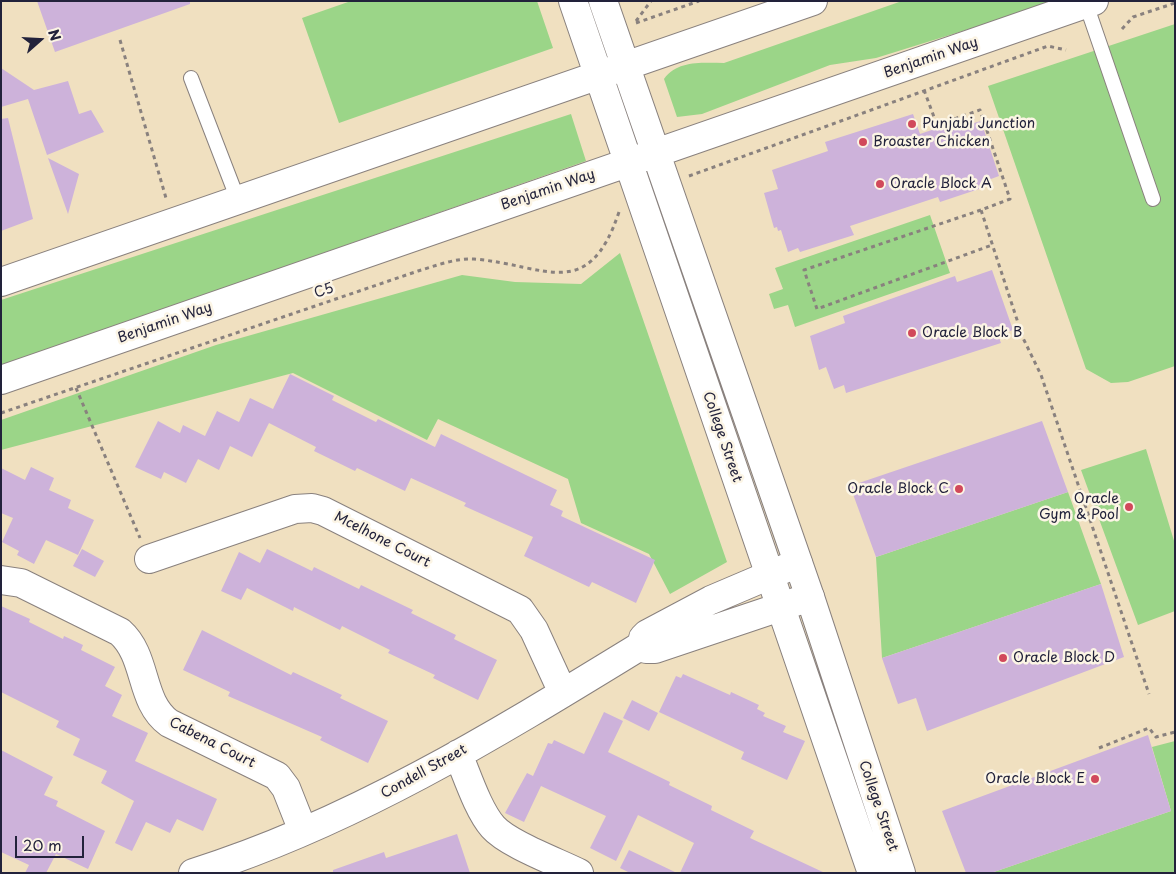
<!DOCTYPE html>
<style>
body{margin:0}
#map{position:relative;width:1176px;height:874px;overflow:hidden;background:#f0e0c0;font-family:"Playpen Sans",sans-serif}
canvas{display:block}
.frame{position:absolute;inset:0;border:2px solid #22223b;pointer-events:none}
.north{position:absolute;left:15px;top:15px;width:50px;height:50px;-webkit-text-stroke:4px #fcf5e5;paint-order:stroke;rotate:71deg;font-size:14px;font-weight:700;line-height:20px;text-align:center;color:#22223b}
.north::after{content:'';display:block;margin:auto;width:18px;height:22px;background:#22223b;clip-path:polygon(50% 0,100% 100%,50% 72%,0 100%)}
.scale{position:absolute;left:15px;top:836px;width:69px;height:22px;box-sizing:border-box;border:2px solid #22223b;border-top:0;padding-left:6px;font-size:15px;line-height:18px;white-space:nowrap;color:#22223b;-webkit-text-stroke:4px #fcf5e5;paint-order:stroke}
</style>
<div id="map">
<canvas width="1176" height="874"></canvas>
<div class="frame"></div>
<div class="north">N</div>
<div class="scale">20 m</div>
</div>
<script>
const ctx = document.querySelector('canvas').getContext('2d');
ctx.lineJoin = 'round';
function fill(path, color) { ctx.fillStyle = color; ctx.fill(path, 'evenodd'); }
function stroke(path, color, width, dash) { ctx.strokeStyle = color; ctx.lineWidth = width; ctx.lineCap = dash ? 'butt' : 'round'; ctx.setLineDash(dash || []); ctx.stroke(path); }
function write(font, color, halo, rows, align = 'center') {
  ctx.font = font + ' "Playpen Sans",sans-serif'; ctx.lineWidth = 5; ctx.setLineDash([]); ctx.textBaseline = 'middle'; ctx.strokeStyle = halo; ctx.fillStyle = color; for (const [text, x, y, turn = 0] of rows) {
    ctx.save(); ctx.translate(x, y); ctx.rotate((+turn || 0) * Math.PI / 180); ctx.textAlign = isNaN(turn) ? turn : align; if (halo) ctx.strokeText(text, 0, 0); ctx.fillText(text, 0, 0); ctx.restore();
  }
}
const green = new Path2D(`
 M351,1H537L553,48L339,123L302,18Z
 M902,1H1048L1043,6L876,58L830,65L702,114L677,117L664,79C678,60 702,63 724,63Z
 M1175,24V366L1128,382L1111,383L1086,369L988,86Z
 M571,114L586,161L1,366V300Z
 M930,215L950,273L795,327L788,305L774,309L769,294L783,289L775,268Z
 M620,253L727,562L670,594L649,554L581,523L568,479L438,419L427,440L293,373L1,450V420L216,345L462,275L515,282L581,284Z
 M1146,449L1175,544V611L1138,625L1081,470Z
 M1068,492L1101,584L882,658L876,557Z
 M1175,741V873H991L1171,811L1152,747Z`);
const building = new Path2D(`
 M37,1H190V4L55,52Z
 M1,68L34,90L68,81L79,114L91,110L104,132L47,155L28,99L1,107Z
 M913,114L920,134L964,119L967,125L981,121L999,176L983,182L985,187L940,202L938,197L850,226L854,235L800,252L798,248L788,252L781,230L778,231L777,227L774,228L764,193L778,189L772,170L828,151L825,142Z
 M8,118L33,219L1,231V119Z
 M48,158L79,174L68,214Z
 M992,270L1013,330L998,335L1001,343L846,393L844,385L834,389L826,367L819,370L810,336L845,323L843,316L955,276L957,282Z
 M290,374L334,396L332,400L376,422L378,419L435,447L441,434L557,490L550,505L563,511L561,516L655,560L636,603L592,582L589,587L524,556L533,537L464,506L466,503L411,478L405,491L357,468L355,471L314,451L316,447L269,423L252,457L230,446L219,470L198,459L186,483L164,472L161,479L135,467L158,421L180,433L183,425L205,436L217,411L239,422L250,398L273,409Z
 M1042,421L1068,492L876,557L850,486Z
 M31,467L54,478L49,490L71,500L68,508L94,520L78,555L46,540L34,564L17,555L19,551L2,542L13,518L1,513V468L25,480Z
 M82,549L104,561L95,577L73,566Z
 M267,549L312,571L314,567L359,589L361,585L413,610L411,613L456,635L454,639L497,660L478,700L433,678L435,675L388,653L390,650L342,626L340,630L294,607L293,611L247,588L241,600L221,591L239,552L260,563Z
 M1101,584L1124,657L927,731L916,698L898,704L882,658Z
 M1,606L30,619L29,622L63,639L64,636L83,645L81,650L115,667L105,686L122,695L112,716L148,733L135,761L217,799L203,831L177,819L170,833L146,822L132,851L115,843L134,801L101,783L107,771L73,755L80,739L56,727L59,721L1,692Z
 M202,630L291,675L293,672L342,695L340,698L388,721L368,763L320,740L322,737L228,696L230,692L183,670Z
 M683,674L730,695L731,692L759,705L757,709L765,713L763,716L786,726L783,732L805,741L787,780L741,759L744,752L659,712L676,676L681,678Z
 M632,700L658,713L649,731L623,718Z
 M604,712L623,721L608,752L670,782L669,785L712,806L711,810L754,831L750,838L825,873H680L694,843L638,815L616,861L590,848L606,816L541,786L524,822L505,813L527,773L533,776L548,743L552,744L554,740L584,754Z
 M1148,735L1171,811L991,873H966L942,811Z
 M1,750L53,777L44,795L58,801L56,806L105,831L88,869L56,854L46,873H25L29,865L1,852Z
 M457,834L470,873H333V870L384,852L386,858Z
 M629,850L677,873H630L620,868Z`);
const path = new Path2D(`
 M636,21L651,1
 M636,23L699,1
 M1122,29L1133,17L1175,3
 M120,40L166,198
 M924,90L937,125L980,110L1010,199L981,210L1023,338L1041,375L1149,694
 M689,176L1048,46L1066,50
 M981,210L804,270L817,309L992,245
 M76,388L140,538
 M1,413L418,271C435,266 455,258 474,259C546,265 588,304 619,212
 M1099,748L1149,728L1156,737L1175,732`);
const lane = new Path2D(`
 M1085,1L1153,199
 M191,78L238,200`);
const street = new Path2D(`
 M149,559L295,509L312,508L323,511L520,610L534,630L563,693
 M1,580L21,583L120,632C148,657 139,701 169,723L277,776L286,788L303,831
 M642,645L643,638L647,634L711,600L798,563
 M642,645L646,649H655L810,597
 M458,754C467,775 478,810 493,827C508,844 557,862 579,873
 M193,873C353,823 500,732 642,645`);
const secondary = new Path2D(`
 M573,1L872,873
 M603,1L810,597L901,873
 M1,282L813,1
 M1,380L1094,1`);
const markers = [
 [912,124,5,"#d1495b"],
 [863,142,5,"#d1495b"],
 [880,184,5,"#d1495b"],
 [912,333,5,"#d1495b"],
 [959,489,5,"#d1495b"],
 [1129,507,5,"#d1495b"],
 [1003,658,5,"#d1495b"],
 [1095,779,5,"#d1495b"]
];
const streetNames = [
 ["Benjamin Way",931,58,-19],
 ["Benjamin Way",548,190,-19],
 ["C5",324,291,-19],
 ["Benjamin Way",165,323,-19],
 ["College Street",722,437,71],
 ["Mcelhone Court",382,540,27],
 ["Cabena Court",212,743,27],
 ["Condell Street",424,772,-29],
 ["College Street",878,806,71]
];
const poiNames = [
 ["Punjabi Junction",922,124],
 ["Broaster Chicken",873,142],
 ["Oracle Block A",890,184],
 ["Oracle Block B",922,333],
 ["Oracle Block C",949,489,"right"],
 ["Oracle",1119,499,"right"],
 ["Gym & Pool",1119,515,"right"],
 ["Oracle Block D",1013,658],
 ["Oracle Block E",1085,779,"right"]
];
fill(green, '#9bd588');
fill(building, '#cdb2da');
stroke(lane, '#89817e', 16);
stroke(street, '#89817e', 30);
stroke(secondary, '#89817e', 30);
stroke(path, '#89817e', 3, [4, 4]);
stroke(lane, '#fff', 14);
stroke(street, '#fff', 28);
stroke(secondary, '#fff', 28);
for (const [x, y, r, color] of markers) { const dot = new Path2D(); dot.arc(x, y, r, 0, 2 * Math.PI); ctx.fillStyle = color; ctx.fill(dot); stroke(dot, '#fcf5e5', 2); }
write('14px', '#22223b', '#fcf5e5', streetNames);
write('14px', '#22223b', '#fcf5e5', poiNames, 'left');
</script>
